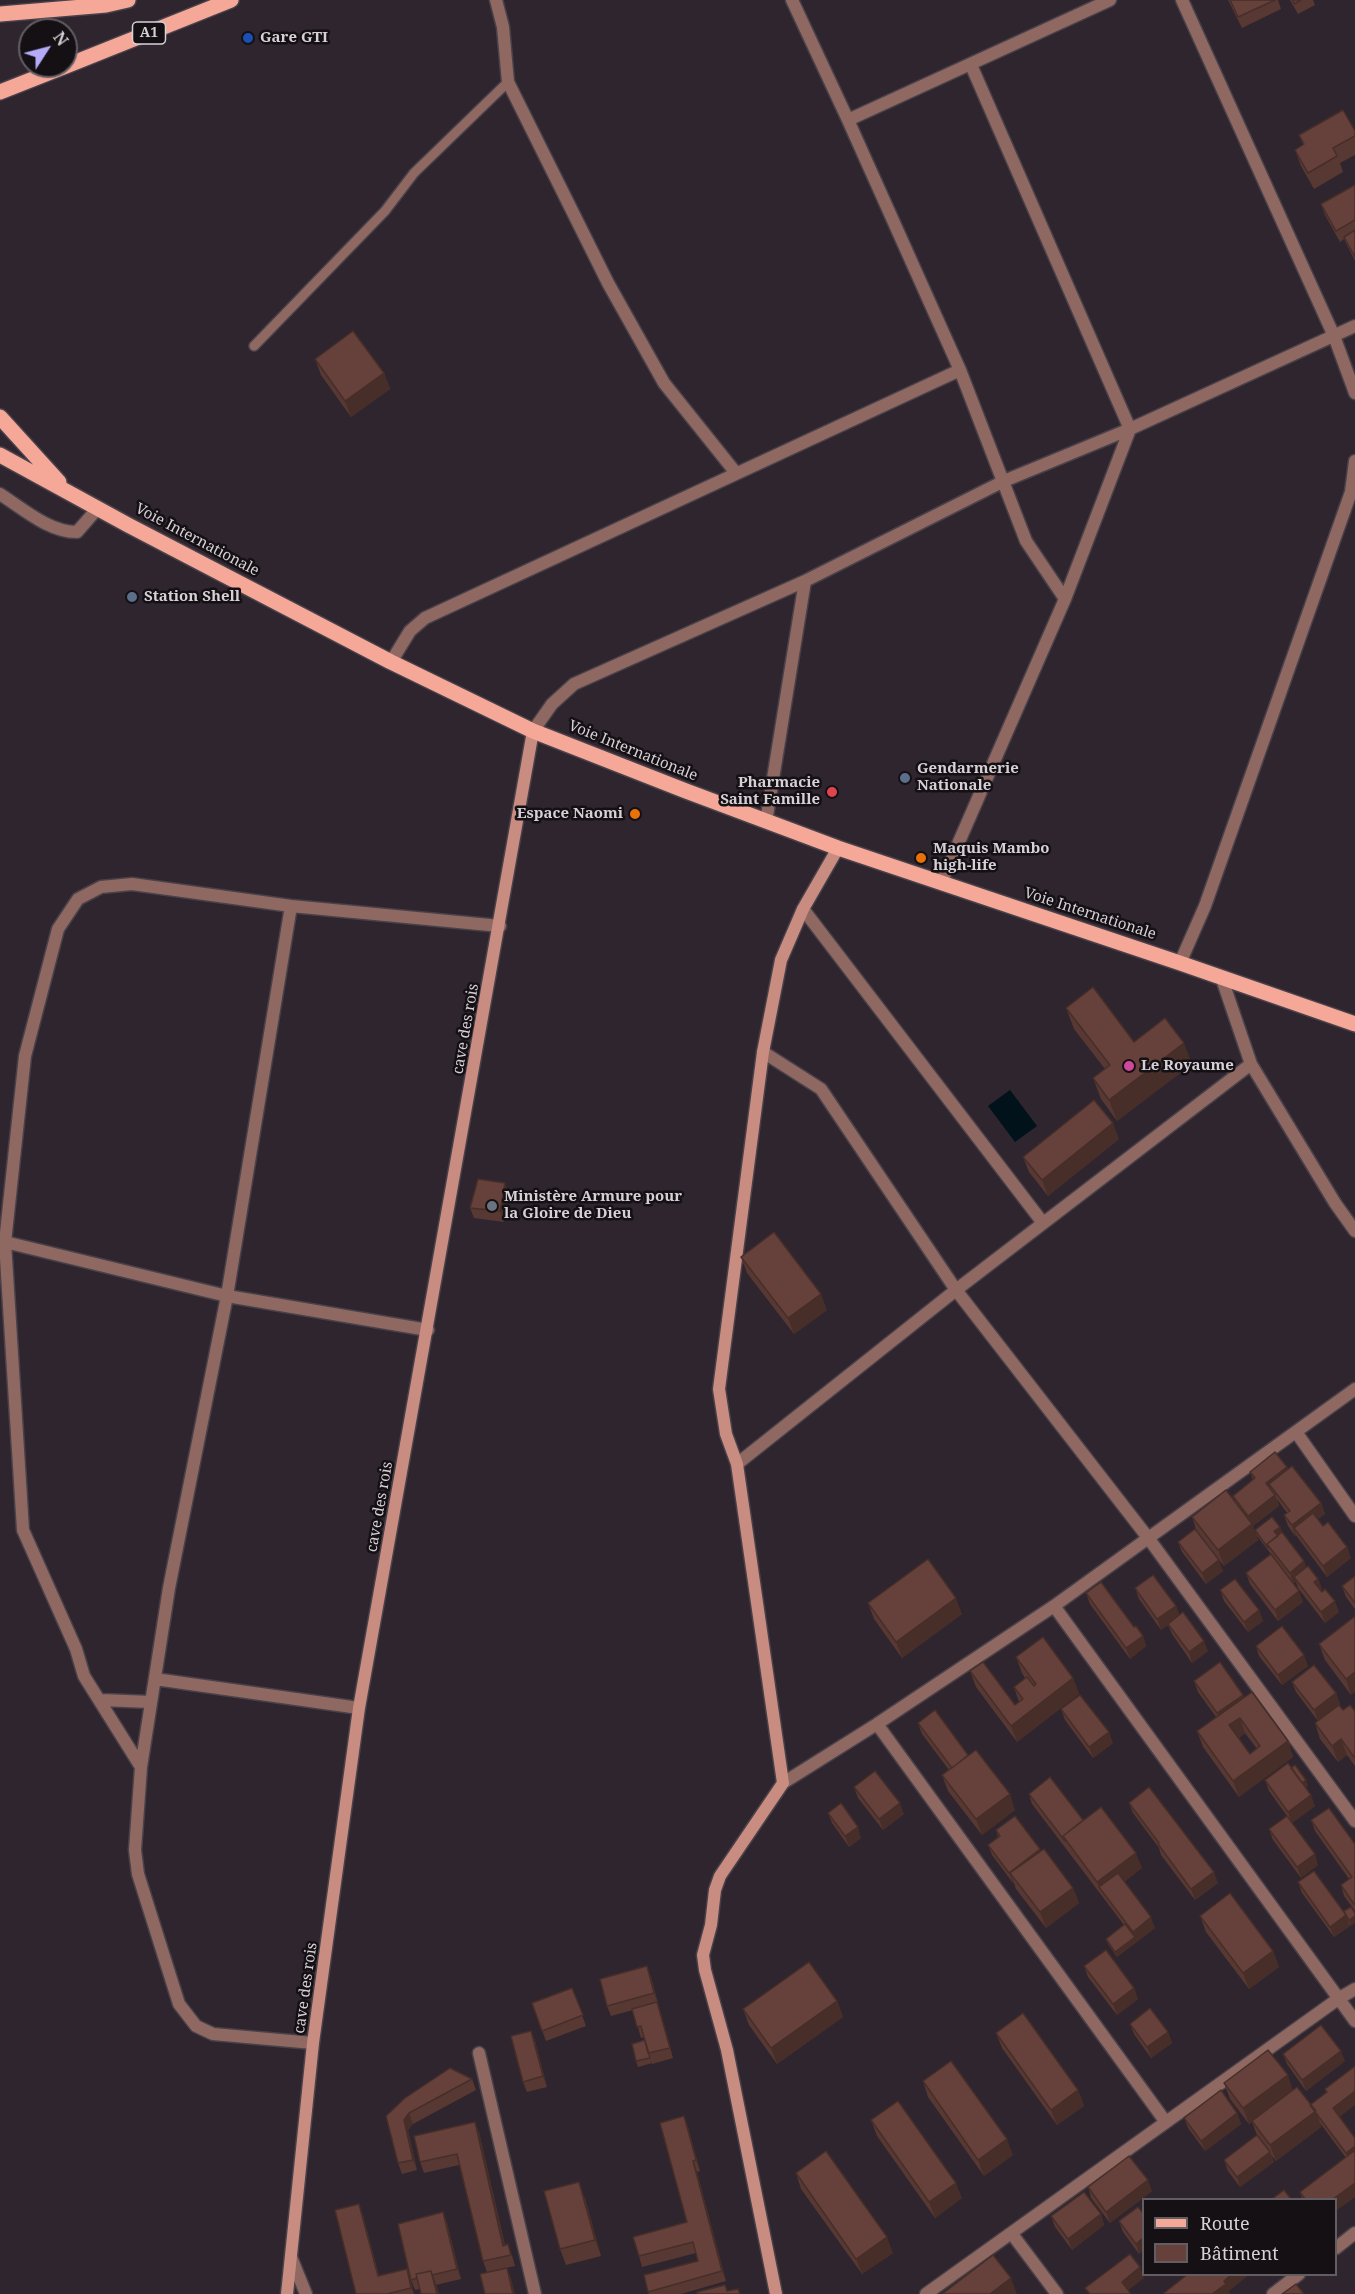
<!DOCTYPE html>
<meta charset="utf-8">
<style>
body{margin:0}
#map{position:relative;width:1355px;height:2294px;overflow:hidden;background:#2e252e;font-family:"Noto Serif",serif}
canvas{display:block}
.legend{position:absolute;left:1142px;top:2198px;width:195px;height:78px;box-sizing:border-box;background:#141014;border:2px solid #625d62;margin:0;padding:8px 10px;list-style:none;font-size:18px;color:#d7d1d7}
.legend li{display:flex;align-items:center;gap:12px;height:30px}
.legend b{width:30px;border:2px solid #625d62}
.north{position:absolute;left:18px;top:18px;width:60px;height:60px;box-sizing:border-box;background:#141014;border:2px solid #625d62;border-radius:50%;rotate:54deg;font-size:16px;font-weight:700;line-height:24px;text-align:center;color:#d7d1d7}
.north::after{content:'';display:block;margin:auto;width:21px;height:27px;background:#b4acf9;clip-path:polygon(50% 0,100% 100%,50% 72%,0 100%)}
</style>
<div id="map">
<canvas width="1355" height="2294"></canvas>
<ul class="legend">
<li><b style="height:8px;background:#f5a798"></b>Route</li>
<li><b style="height:16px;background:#66413b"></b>Bâtiment</li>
</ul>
<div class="north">N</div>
</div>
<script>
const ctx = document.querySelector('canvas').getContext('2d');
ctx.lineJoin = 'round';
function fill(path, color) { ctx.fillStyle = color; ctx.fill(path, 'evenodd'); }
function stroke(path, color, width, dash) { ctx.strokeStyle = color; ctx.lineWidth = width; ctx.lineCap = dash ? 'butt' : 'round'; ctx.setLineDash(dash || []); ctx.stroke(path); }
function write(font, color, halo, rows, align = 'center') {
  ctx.font = font + ' "Noto Serif",serif'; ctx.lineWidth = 5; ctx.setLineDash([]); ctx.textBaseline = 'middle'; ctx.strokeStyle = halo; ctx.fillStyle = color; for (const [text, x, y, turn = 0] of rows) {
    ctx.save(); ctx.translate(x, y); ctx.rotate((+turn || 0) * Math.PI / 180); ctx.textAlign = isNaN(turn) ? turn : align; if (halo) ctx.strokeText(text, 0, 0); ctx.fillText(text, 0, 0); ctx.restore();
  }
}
const water = new Path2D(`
 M1010,1090L1037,1126L1015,1142L988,1106Z`);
const lane = new Path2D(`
 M254,346L385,211L414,173L508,82`);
const street = new Path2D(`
 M496,0L503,27L508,82L608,283L664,383L736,473
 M792,0L848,120L960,370L1026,541L1065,599
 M1182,0L1334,336L1355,393
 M848,120L1110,0
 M0,494C23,509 49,532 77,532L98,508
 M391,662L410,631L425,618L960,370
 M533,731L552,704L574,684L805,581L1004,481L1130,429L1355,326
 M766,822L805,581
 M941,883L1065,599L1130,429L971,65
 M291,906L227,1296L169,1588L141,1767L135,1850L138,1874L179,2004L196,2026L213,2034L313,2043
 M803,909L1043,1223
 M1180,963L1205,906L1351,492L1355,461
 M1222,979L1251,1064L1335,1203L1355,1231
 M763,1052L821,1089L956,1290L1149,1539L1355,1821
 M5,1242L227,1296L428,1330
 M1296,1432L1355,1516
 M737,1464L956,1290L1251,1064
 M1054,1606L1355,2021
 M155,1679L359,1708
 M101,1700L151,1702
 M877,1724L1165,2121
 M141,1767L84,1676L76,1649L23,1530L5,1242L25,1056L58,929L78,899L101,887L132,884L291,906L500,926
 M783,1783L877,1724L1054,1606L1355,1389
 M479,2053L535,2294
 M1012,2234L1057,2294
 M1336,2248L1355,2233
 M291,2257L306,2294
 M926,2294L1338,1999L1355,1989
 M1273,2294L1299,2274`);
const secondary = new Path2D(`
 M287,2294L313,2043L359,1708L533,731
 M776,2294L727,2050L705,1970L703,1955L711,1925L715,1890L720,1876L783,1783L737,1464L726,1434L719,1389L763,1052L781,960L803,909L838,848`);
const primary = new Path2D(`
 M0,14L106,5L128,0
 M66,66L231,0
 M0,92L66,66
 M0,417L59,482
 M0,455L128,525L391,662L533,731L686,791L838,848L1180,963L1355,1024`);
const wall = new Path2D(`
 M1228,0H1278L1281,9L1242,28Z
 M1290,0H1313L1315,5L1298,14Z
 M1355,131V155L1340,163L1343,172L1314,189L1301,166L1295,150L1303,145L1299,135Z
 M1355,186V261L1344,239L1340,242L1325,215L1321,204Z
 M315,359L384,373L390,389L351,417L321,375Z
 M1066,1008L1134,1042L1192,1064L1117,1121L1101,1099L1093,1078L1105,1069L1074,1029Z
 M1119,1139L1048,1196L1029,1172L1023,1157Z
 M509,1194L504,1222L474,1218L470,1208Z
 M741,1257L827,1310L794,1334L747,1273Z
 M1287,1470L1321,1503L1325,1514L1318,1519L1323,1526L1347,1547L1351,1558L1327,1577L1298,1538L1296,1535L1295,1536L1288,1526L1284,1515L1287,1513L1277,1499L1279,1506L1253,1526L1258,1540L1224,1566L1201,1538L1223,1571L1206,1584L1182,1552L1178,1542L1197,1532L1192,1517L1235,1501L1233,1496L1253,1480L1250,1472Z
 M1280,1527L1282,1532L1306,1568L1318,1579L1322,1589L1320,1590L1339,1612L1325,1623L1298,1588L1296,1582L1293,1583L1257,1536L1255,1530Z
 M1246,1573L1303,1602L1278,1621L1250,1584Z
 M1355,1576V1609L1346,1597L1342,1586Z
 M1135,1588L1176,1606L1179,1615L1208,1651L1192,1663L1172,1634L1168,1625L1161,1630L1139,1599Z
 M1220,1590L1259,1610L1263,1621L1248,1632L1224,1601Z
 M1086,1593L1134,1627L1143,1636L1146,1646L1130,1659L1090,1604Z
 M868,1603L962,1614L902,1658L874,1619Z
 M1354,1617L1351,1695L1325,1660L1319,1644Z
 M1256,1646L1308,1666L1282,1685L1259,1656Z
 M1016,1657L1073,1678L1079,1694L1017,1742L976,1687L970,1671L1015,1705L1019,1702L1014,1687L1025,1678L1022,1673Z
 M1194,1681L1243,1695L1244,1697L1288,1741L1293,1757L1239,1797L1203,1747L1197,1731L1216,1717L1198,1692ZM1245,1733L1257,1749L1250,1754L1239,1738Z
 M1292,1682L1336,1693L1340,1704L1320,1720L1343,1710L1355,1711V1766L1347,1755L1338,1762L1320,1739L1315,1723L1318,1721L1296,1692Z
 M1061,1709L1113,1743L1093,1758L1065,1720Z
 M918,1723L968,1755L1015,1810L982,1835L948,1791L942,1775L949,1770L922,1734Z
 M1291,1768L1308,1786L1305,1788L1315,1806L1292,1823L1269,1791L1265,1780Z
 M854,1787L904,1814L883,1830L858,1798Z
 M1029,1794L1083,1820L1142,1868L1124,1882L1155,1928L1117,1957L1108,1944L1106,1939L1124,1925L1032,1804Z
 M1129,1803L1218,1883L1195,1900L1161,1855L1159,1848L1133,1813Z
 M828,1813L861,1838L849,1847L832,1823Z
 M1311,1820L1355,1844V1911L1344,1896L1341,1885L1349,1879L1315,1831Z
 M1269,1829L1318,1865L1301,1878L1273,1840Z
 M996,1830L1041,1851L1073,1888L1079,1903L1046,1928L1016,1889L1014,1883H1013L992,1855L988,1845L998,1837Z
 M1298,1882L1344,1911L1351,1907V1926L1350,1924V1926L1334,1937L1302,1893Z
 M1200,1916L1273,1951L1279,1967L1249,1989L1206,1932Z
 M1084,1966L1134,1988L1138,1999L1117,2015L1088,1977Z
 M651,1977L673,2058L652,2064L651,2061L652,2063L638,2067L636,2061L645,2040L644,2037L641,2038L633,2010L611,2016L607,2006Z
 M572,1988L586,2026L546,2041L532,2003Z
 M837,2001L843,2017L777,2064L749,2025L743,2009Z
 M1130,2024L1168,2032L1172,2043L1151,2058L1134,2034Z
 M531,2031L535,2041L547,2087L527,2092L523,2082Z
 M996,2033L1078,2090L1084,2106L1057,2125L1002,2048Z
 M1283,2054L1345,2061L1306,2091L1287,2064Z
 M1355,2066L1339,2117L1355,2138V2197L1335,2211V2199H1302L1300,2192L1346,2158L1320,2123L1321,2127L1276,2161L1271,2155L1274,2162L1240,2187L1228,2171L1224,2160L1257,2135L1252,2122L1249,2124L1230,2099L1224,2083L1293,2090L1310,2105L1326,2093L1325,2089Z
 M472,2079L476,2090L413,2124L408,2130L417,2170L402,2174L398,2163L386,2116Z
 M923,2081L1013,2155L984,2176L928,2097Z
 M1237,2113L1241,2124L1205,2151L1188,2128L1184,2118Z
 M871,2120L962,2198L935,2218L877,2136Z
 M688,2127L700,2171L697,2172L726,2281L681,2294H649L648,2292L698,2261L696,2253L642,2267L639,2256L687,2222Z
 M479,2132L505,2245L512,2255L515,2266L487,2272L483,2261L459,2165L424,2173L420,2162Z
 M796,2173L893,2253L862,2274L801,2189Z
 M1088,2187L1152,2191L1110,2223L1091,2198Z
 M585,2198L601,2256L566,2265L560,2249Z
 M443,2212L447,2223L461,2279L436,2285L439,2294L419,2289L415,2290L411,2280Z
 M1143,2213L1139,2254L1123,2232L1119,2221Z
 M1101,2214L1104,2225L1072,2250L1055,2227L1051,2216Z
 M363,2215L379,2276L407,2269L414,2294H356Z`);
const shadedWall = new Path2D(`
 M384,373L390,389L351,417L345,401Z
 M1184,1043L1192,1064L1117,1121L1109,1100Z
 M1113,1123L1119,1139L1048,1196L1042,1180Z
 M505,1183L509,1194L504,1222L500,1211Z
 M821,1294L827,1310L794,1334L788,1318Z
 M1287,1467L1290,1478L1269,1484L1272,1492L1266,1483Z
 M1275,1495L1279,1506L1253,1526L1258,1540L1224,1566L1218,1550L1251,1524L1248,1516Z
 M1321,1503L1325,1514L1298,1534L1294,1528L1296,1535L1295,1536L1292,1525Z
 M1280,1527L1282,1532L1276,1536L1274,1531Z
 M1347,1547L1351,1558L1327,1577L1323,1566Z
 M1219,1560L1223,1571L1206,1584L1202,1573Z
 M1304,1561L1308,1572L1294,1577L1296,1582L1293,1583L1290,1573Z
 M1318,1579L1322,1589L1318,1593L1314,1582Z
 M1299,1591L1303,1602L1278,1621L1275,1610Z
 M956,1598L962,1614L902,1658L896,1642Z
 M1335,1601L1339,1612L1325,1623L1321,1612Z
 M1176,1606L1180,1616L1161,1630L1157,1619Z
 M1259,1610L1263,1621L1248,1632L1244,1622Z
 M1143,1636L1146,1646L1130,1659L1126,1648Z
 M1204,1641L1208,1651L1192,1663L1189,1652Z
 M1304,1655L1308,1666L1282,1685L1278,1675Z
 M1355,1672V1692L1351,1695L1346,1679Z
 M1073,1678L1079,1694L1017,1742L1011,1726Z
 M1336,1693L1340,1704L1318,1721L1314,1710Z
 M1243,1695L1247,1705L1221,1724L1217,1713Z
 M1240,1718L1245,1733L1235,1741L1229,1725Z
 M1109,1732L1113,1743L1093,1758L1089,1747Z
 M1341,1739L1347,1755L1338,1762L1332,1746Z
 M1288,1741L1293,1757L1239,1797L1233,1781Z
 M1306,1780L1308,1786L1303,1789L1301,1784Z
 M1010,1794L1015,1810L982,1835L976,1819Z
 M1311,1795L1315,1806L1292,1823L1288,1812Z
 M900,1803L904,1814L883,1830L879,1819Z
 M858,1827L861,1838L849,1847L845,1836Z
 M1040,1849L1044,1860L1010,1873L1014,1883H1013L1009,1873Z
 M1136,1853L1142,1868L1106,1896L1099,1887L1097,1882Z
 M1315,1854L1318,1865L1301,1878L1297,1867Z
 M1214,1872L1218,1883L1195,1900L1191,1889Z
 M1073,1888L1079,1903L1046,1928L1040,1912Z
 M1346,1915L1350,1926L1334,1937L1330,1927Z
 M1355,1916V1923L1351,1926L1349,1920Z
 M1151,1917L1155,1928L1117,1957L1115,1952L1135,1937L1133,1932Z
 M1273,1951L1279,1967L1249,1989L1243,1973Z
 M647,1966L651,1977L658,2004L654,1993Z
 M1134,1988L1138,1999L1117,2015L1113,2004Z
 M837,2001L843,2017L777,2064L771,2048Z
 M657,2002L661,2013L673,2058L670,2048Z
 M531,2031L535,2041L547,2087L543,2076Z
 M1168,2032L1172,2043L1151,2058L1147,2047Z
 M1341,2051L1345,2061L1306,2091L1302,2080Z
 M1288,2075L1293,2091L1249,2124L1243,2108Z
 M1078,2090L1084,2106L1057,2125L1051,2110Z
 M1355,2091V2105L1337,2119L1333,2108Z
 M1316,2111L1321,2127L1276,2161L1270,2145Z
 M409,2113L413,2124L408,2130L417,2170L413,2160L404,2120Z
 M1237,2113L1241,2124L1205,2151L1201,2141Z
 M684,2116L688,2127L700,2171L696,2160Z
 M475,2122L479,2132L507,2256L503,2246Z
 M1007,2139L1013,2155L984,2176L978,2160Z
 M1355,2146V2160L1350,2163L1346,2153Z
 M1270,2152L1274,2162L1240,2187L1237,2177Z
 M693,2161L697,2172L726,2281L722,2271Z
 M1148,2180L1152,2191L1110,2223L1106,2212Z
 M579,2182L585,2198L601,2256L595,2240Z
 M956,2183L962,2198L935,2218L929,2202Z
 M1355,2183V2197L1335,2211V2199H1333Z
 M359,2204L363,2215L381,2287L378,2276Z
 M443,2212L447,2223L461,2279L457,2269Z
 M1101,2214L1104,2225L1072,2250L1068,2239Z
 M887,2237L893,2253L862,2274L856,2259Z
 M1143,2238V2251L1139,2254L1136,2244Z
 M1140,2267L1144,2278L1126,2292L1122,2282Z
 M507,2268L511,2278L515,2294H513Z
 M407,2269L411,2280L414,2294L411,2288Z
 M431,2271L437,2286L439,2294H437Z
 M1232,2274H1250L1229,2291L1230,2294H1212L1224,2281Z
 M1011,2278L1017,2294H990Z`);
const building = new Path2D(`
 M1230,0H1275L1238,17Z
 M1293,0H1301L1294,4Z
 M1343,110L1355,131V136L1333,148L1337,156L1308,173L1295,150L1304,144L1299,135Z
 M1355,185V220L1336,231L1321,204Z
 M1355,230V257L1344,237Z
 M353,331L384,373L345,401L315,359Z
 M1093,987L1134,1042L1165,1018L1184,1043L1109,1100L1093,1078L1110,1065L1066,1008Z
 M1094,1100L1113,1123L1042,1180L1023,1157Z
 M478,1179L505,1183L500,1211L470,1208Z
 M774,1232L821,1294L788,1318L741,1257Z
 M1275,1452L1287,1467L1266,1483L1275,1495L1248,1516L1233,1496L1255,1478L1250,1472Z
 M1292,1466L1321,1503L1292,1525L1284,1515L1290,1511L1269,1484Z
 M1226,1490L1252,1524L1218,1550L1192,1517Z
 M1313,1513L1323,1526L1328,1522L1347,1547L1323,1566L1294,1528Z
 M1272,1517L1280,1527L1274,1531L1278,1536L1267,1544L1268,1548L1255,1530Z
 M1195,1529L1219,1560L1202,1573L1178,1542Z
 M1282,1532L1304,1561L1290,1573L1267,1544Z
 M1271,1554L1299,1591L1275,1610L1246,1573Z
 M928,1559L956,1598L896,1642L868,1603Z
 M1308,1566L1318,1579L1314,1582L1322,1592L1325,1589L1335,1601L1321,1612L1294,1577Z
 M1153,1575L1176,1606L1157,1619L1135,1588Z
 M1355,1576V1603L1342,1586Z
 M1235,1579L1259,1610L1244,1622L1220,1590Z
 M1101,1582L1134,1627L1136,1626L1143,1636L1126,1648L1086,1593Z
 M1183,1612L1204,1641L1189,1652L1168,1624Z
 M1354,1617L1355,1618V1672L1346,1679L1319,1644Z
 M1282,1626L1304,1655L1278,1675L1256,1646Z
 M1043,1637L1073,1678L1011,1726L970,1671L983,1662L1015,1705L1023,1699L1014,1687L1027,1677L1034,1686L1036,1684L1016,1657Z
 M1220,1662L1243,1695L1217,1713L1194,1681Z
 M1314,1665L1336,1693L1314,1710L1292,1682Z
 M1252,1692L1288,1741L1233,1781L1197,1731ZM1240,1718L1260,1746L1250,1754L1229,1725Z
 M1080,1695L1109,1732L1089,1747L1061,1709Z
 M1339,1705L1343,1710L1350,1705L1355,1711V1756L1354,1757L1341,1739L1332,1746L1315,1723Z
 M935,1710L968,1755L952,1768L918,1723Z
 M976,1750L1010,1794L976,1819L942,1775Z
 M1288,1763L1311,1795L1288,1812L1265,1780Z
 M1295,1765L1306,1780L1302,1783L1291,1768Z
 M875,1771L900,1803L879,1819L854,1787Z
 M1050,1777L1083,1820L1063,1836L1065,1841L1029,1794Z
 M1149,1787L1214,1872L1191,1889L1158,1844L1159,1843L1129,1803Z
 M841,1803L858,1827L845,1836L828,1813Z
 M1101,1807L1136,1853L1097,1882L1063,1836Z
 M1329,1808L1355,1844V1904H1354L1341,1885L1352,1877L1311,1820Z
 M1015,1816L1040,1849L1009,1873L988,1845L1000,1836L996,1830Z
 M1287,1816L1315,1854L1297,1867L1269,1829Z
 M1044,1849L1073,1888L1040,1912L1010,1873Z
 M1314,1871L1346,1915L1330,1927L1298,1882Z
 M1118,1873L1151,1917L1133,1932L1099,1887Z
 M1230,1893L1273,1951L1243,1973L1200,1916Z
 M1351,1907L1355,1913V1916L1349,1920L1344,1911Z
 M1125,1924L1135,1937L1115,1952L1106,1939Z
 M1106,1950L1134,1988L1113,2004L1084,1966Z
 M809,1962L837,2001L771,2048L743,2009Z
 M647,1966L654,1993L607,2006L600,1979Z
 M572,1988L583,2015L542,2031L532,2003Z
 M657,2002L670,2048L648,2053L641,2026L637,2027L632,2009Z
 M1150,2008L1168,2032L1147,2047L1130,2024Z
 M1023,2013L1078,2090L1051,2110L996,2033Z
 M1321,2025L1341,2051L1302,2080L1283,2054Z
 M531,2031L543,2076L523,2082L511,2036Z
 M645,2040L650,2058L636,2061L632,2044Z
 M1268,2050L1288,2075L1243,2108L1224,2083Z
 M951,2061L1007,2139L978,2160L923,2081Z
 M1355,2066V2091L1333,2108L1355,2138V2146L1346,2153L1310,2105L1327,2092L1325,2089Z
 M450,2068L472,2079L409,2113L404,2120L413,2160L398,2163L386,2116L405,2098Z
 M1297,2087L1316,2111L1270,2145L1252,2121Z
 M1221,2090L1237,2113L1201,2141L1184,2118Z
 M898,2101L956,2183L929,2202L871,2120Z
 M684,2116L696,2160L693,2161L722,2271L648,2292L644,2275L698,2261L693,2242L639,2256L633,2237L687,2222L660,2123Z
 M475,2122L503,2246L508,2244L511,2255L483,2261L457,2154L420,2162L414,2136Z
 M1257,2135L1270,2152L1237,2177L1224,2160Z
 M826,2151L887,2237L856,2259L796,2173Z
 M1354,2151L1355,2153V2183L1333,2199H1305L1300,2192Z
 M1129,2156L1148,2180L1106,2212L1088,2187Z
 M579,2182L595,2240L560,2249L544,2191Z
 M1284,2190L1291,2199H1272Z
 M1084,2192L1101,2214L1068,2239L1051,2216Z
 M359,2204L378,2276L407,2269L411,2288L387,2294H356L335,2210Z
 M1138,2207L1143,2213V2238L1136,2244L1119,2221Z
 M443,2212L457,2269L432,2275L431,2271L416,2274L417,2278L411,2280L398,2224Z
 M1130,2254L1140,2267L1122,2282L1131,2294H1090L1085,2288Z
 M993,2255L1011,2278L990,2294H942Z
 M507,2268L513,2294H485L480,2274Z
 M431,2271L437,2294H421L416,2274Z
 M1188,2274H1232L1224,2281L1226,2284L1212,2294H1165L1164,2293Z
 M1296,2284L1304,2294H1282Z
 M725,2285L727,2291L738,2289L740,2294H697V2292Z`);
const markers = [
 [248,38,6,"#1a4fb4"],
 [132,597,6,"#5c6f8a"],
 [905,778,6,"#5c6f8a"],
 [832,792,6,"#e0444e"],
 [635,814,6,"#e8710a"],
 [921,858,6,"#e8710a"],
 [1129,1066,6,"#d1479c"],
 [492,1206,6,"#6b7280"]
];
const shields = [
 [149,33,33]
];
const shieldNames = [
 ["A1",149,33]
];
const poiNames = [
 ["Gare GTI",260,38],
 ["Station Shell",144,597],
 ["Gendarmerie",917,769],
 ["Nationale",917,786],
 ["Pharmacie",820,783,"right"],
 ["Saint Famille",820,800,"right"],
 ["Espace Naomi",623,814,"right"],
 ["Maquis Mambo",933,849],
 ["high-life",933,866],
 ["Le Royaume",1141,1066],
 ["Ministère Armure pour",504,1197],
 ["la Gloire de Dieu",504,1214]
];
const streetNames = [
 ["Voie Internationale",197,540,28],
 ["Voie Internationale",633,751,22],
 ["Voie Internationale",1090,914,18],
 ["cave des rois",466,1029,-80],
 ["cave des rois",380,1507,-80],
 ["cave des rois",306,1988,-82]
];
fill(water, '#01121a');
stroke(lane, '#494149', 12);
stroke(street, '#494149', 15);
stroke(secondary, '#494149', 15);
stroke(primary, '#494149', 18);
stroke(lane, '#8f6861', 9);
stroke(street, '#8f6861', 12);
stroke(secondary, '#c98c80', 12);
stroke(primary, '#f5a798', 15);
fill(wall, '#583833');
fill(shadedWall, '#472e29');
fill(building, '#66413b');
stroke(building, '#472e29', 1.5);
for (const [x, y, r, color] of markers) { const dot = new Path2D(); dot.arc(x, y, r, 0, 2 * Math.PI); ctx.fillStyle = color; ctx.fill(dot); stroke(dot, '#141014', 2); }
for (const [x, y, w] of shields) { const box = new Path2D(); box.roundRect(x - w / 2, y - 11, w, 22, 4.5); ctx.fillStyle = '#141014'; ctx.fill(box); stroke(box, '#d7d1d7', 1.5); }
write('bold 14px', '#d7d1d7', null, shieldNames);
write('bold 15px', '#d7d1d7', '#141014', poiNames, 'left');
write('15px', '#d7d1d7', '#141014', streetNames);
</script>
